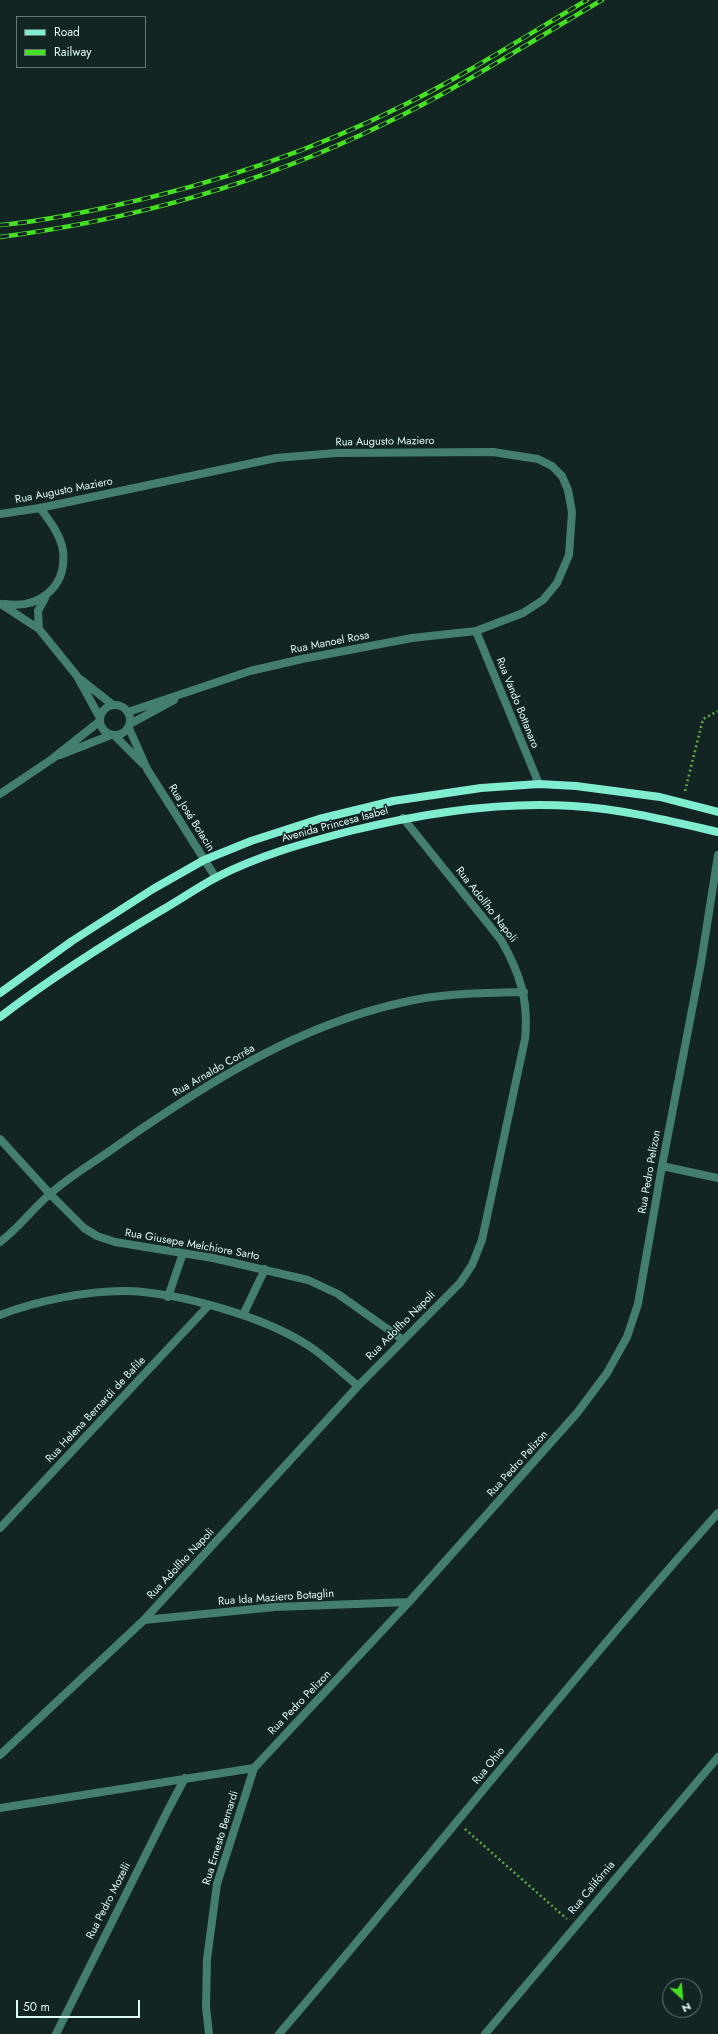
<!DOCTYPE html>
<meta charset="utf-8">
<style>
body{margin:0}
#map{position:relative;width:718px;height:2034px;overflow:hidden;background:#132523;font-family:Jost,sans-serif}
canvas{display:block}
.legend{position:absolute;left:16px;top:16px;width:130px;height:52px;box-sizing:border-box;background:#132523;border:1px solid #637a77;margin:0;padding:5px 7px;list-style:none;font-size:12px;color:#dcfaf5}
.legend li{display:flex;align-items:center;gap:8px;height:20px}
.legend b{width:20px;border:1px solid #637a77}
.north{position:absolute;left:662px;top:1978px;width:40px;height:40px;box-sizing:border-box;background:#132523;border:1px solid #637a77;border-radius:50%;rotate:154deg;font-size:11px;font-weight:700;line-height:16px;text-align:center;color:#dcfaf5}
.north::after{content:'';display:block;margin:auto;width:14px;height:18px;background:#46e022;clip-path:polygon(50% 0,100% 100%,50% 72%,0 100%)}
.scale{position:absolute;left:16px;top:2000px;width:124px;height:18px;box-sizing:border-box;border:2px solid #dcfaf5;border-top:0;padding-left:5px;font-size:12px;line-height:14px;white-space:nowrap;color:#dcfaf5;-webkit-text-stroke:3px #132523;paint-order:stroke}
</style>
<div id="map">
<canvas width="718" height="2034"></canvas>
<ul class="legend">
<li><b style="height:5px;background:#80edd0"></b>Road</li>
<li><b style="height:5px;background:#46e022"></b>Railway</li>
</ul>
<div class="north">N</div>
<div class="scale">50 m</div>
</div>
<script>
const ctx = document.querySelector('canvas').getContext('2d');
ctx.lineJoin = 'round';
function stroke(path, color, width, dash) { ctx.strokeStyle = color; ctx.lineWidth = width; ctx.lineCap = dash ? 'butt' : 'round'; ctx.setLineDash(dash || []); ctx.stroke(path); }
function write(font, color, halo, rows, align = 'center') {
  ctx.font = font + ' Jost,sans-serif'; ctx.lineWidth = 3; ctx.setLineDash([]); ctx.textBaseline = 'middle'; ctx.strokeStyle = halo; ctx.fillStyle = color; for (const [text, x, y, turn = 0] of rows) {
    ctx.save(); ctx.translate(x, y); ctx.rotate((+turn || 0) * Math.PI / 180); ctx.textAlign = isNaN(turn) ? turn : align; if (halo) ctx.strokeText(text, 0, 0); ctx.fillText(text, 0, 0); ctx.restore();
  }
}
const path = new Path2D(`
 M685,791L703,719L718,711
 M465,1829L567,1919`);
const minor = new Path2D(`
 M0,514L40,508L276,458L336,453L493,452L538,459L552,466L562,476L568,490L572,512L569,555L557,583L543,600L523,613L476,631L412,638L302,659L250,671L128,712
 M1,604L39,629L77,676L100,718
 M5,604C38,609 67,588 63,551C61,535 49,520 40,508
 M39,629L38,611L45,598
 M476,631L539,784
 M80,679L113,705
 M100 720a15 15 0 1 1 30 0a15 15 0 1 1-30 0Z
 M130,724L174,700
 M129,728L147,769L216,878
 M115,736L143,764
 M60,755L111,735
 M0,794L52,759L100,721
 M0,1139L50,1194L84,1228L97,1236L115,1242L213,1258L308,1280L338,1294L403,1340
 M662,1166L718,1178
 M0,1242C19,1228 32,1209 50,1194C71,1175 98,1160 121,1143C207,1083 297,1026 400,1003C441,993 483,993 524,992
 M168,1297L183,1253
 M0,1315C36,1301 89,1290 128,1291C181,1293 265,1317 309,1346C326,1357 342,1373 358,1386
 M243,1315L265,1269
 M0,1528L209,1305
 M144,1620L275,1607L409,1602
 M0,1755L144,1620L358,1386L460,1283L472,1265L482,1240L525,1039C529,1001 520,973 501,940L403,818
 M0,1808L254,1768L409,1602L577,1413L607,1373L627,1337L638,1304L662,1166L701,963L718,855
 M56,2034L168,1810L185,1778
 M209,2034L206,2007L207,1959L217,1884L254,1768
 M279,2034C427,1862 567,1683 718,1513
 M485,2034L718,1757`);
const secondary = new Path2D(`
 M0,993L72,941L153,889L204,860L251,841L319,819L393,801L481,788L539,784L576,786L660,797L718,812
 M0,1017C51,978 106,943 162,910C179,900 197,888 215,878C257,856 304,843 350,831C423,813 498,801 573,806C622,809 670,821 718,832`);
const rail = new Path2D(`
 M0,225C38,222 76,214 113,206C214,184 312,151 404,105C467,74 527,35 587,0
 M0,237C132,220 262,183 382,125C458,89 530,42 602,0`);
const streetNames = [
 ["Rua Augusto Maziero",385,442,-1],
 ["Rua Augusto Maziero",64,491,-11],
 ["Rua Manoel Rosa",330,643,-11],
 ["Rua Vando Bottanaro",517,703,68],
 ["Rua José Botacin",191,818,58],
 ["Avenida Princesa Isabel",335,825,-15],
 ["Rua Adolfho Napoli",486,905,52],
 ["Rua Arnaldo Corrêa",214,1071,-30],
 ["Rua Pedro Pelizon",650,1172,-80],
 ["Rua Giusepe Melchiore Sarto",192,1245,10],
 ["Rua Adolfho Napoli",401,1326,-45],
 ["Rua Helena Bernardi de Bafile",96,1410,-47],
 ["Rua Pedro Pelizon",518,1464,-48],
 ["Rua Adolfho Napoli",181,1564,-47],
 ["Rua Ida Maziero Botaglin",276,1598,-4],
 ["Rua Pedro Pelizon",300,1703,-46],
 ["Rua Ohio",489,1766,-51],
 ["Rua Ernesto Bernardi",221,1838,-73],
 ["Rua Califórnia",592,1888,-50],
 ["Rua Pedro Mozelli",109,1901,-63]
];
stroke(path, '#65a941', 2.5, [2, 3]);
stroke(minor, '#447e6f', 8);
stroke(secondary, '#80edd0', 8);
stroke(rail, '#46e022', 4.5);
stroke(rail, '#132523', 3, [9]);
write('11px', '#dcfaf5', '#132523', streetNames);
</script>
